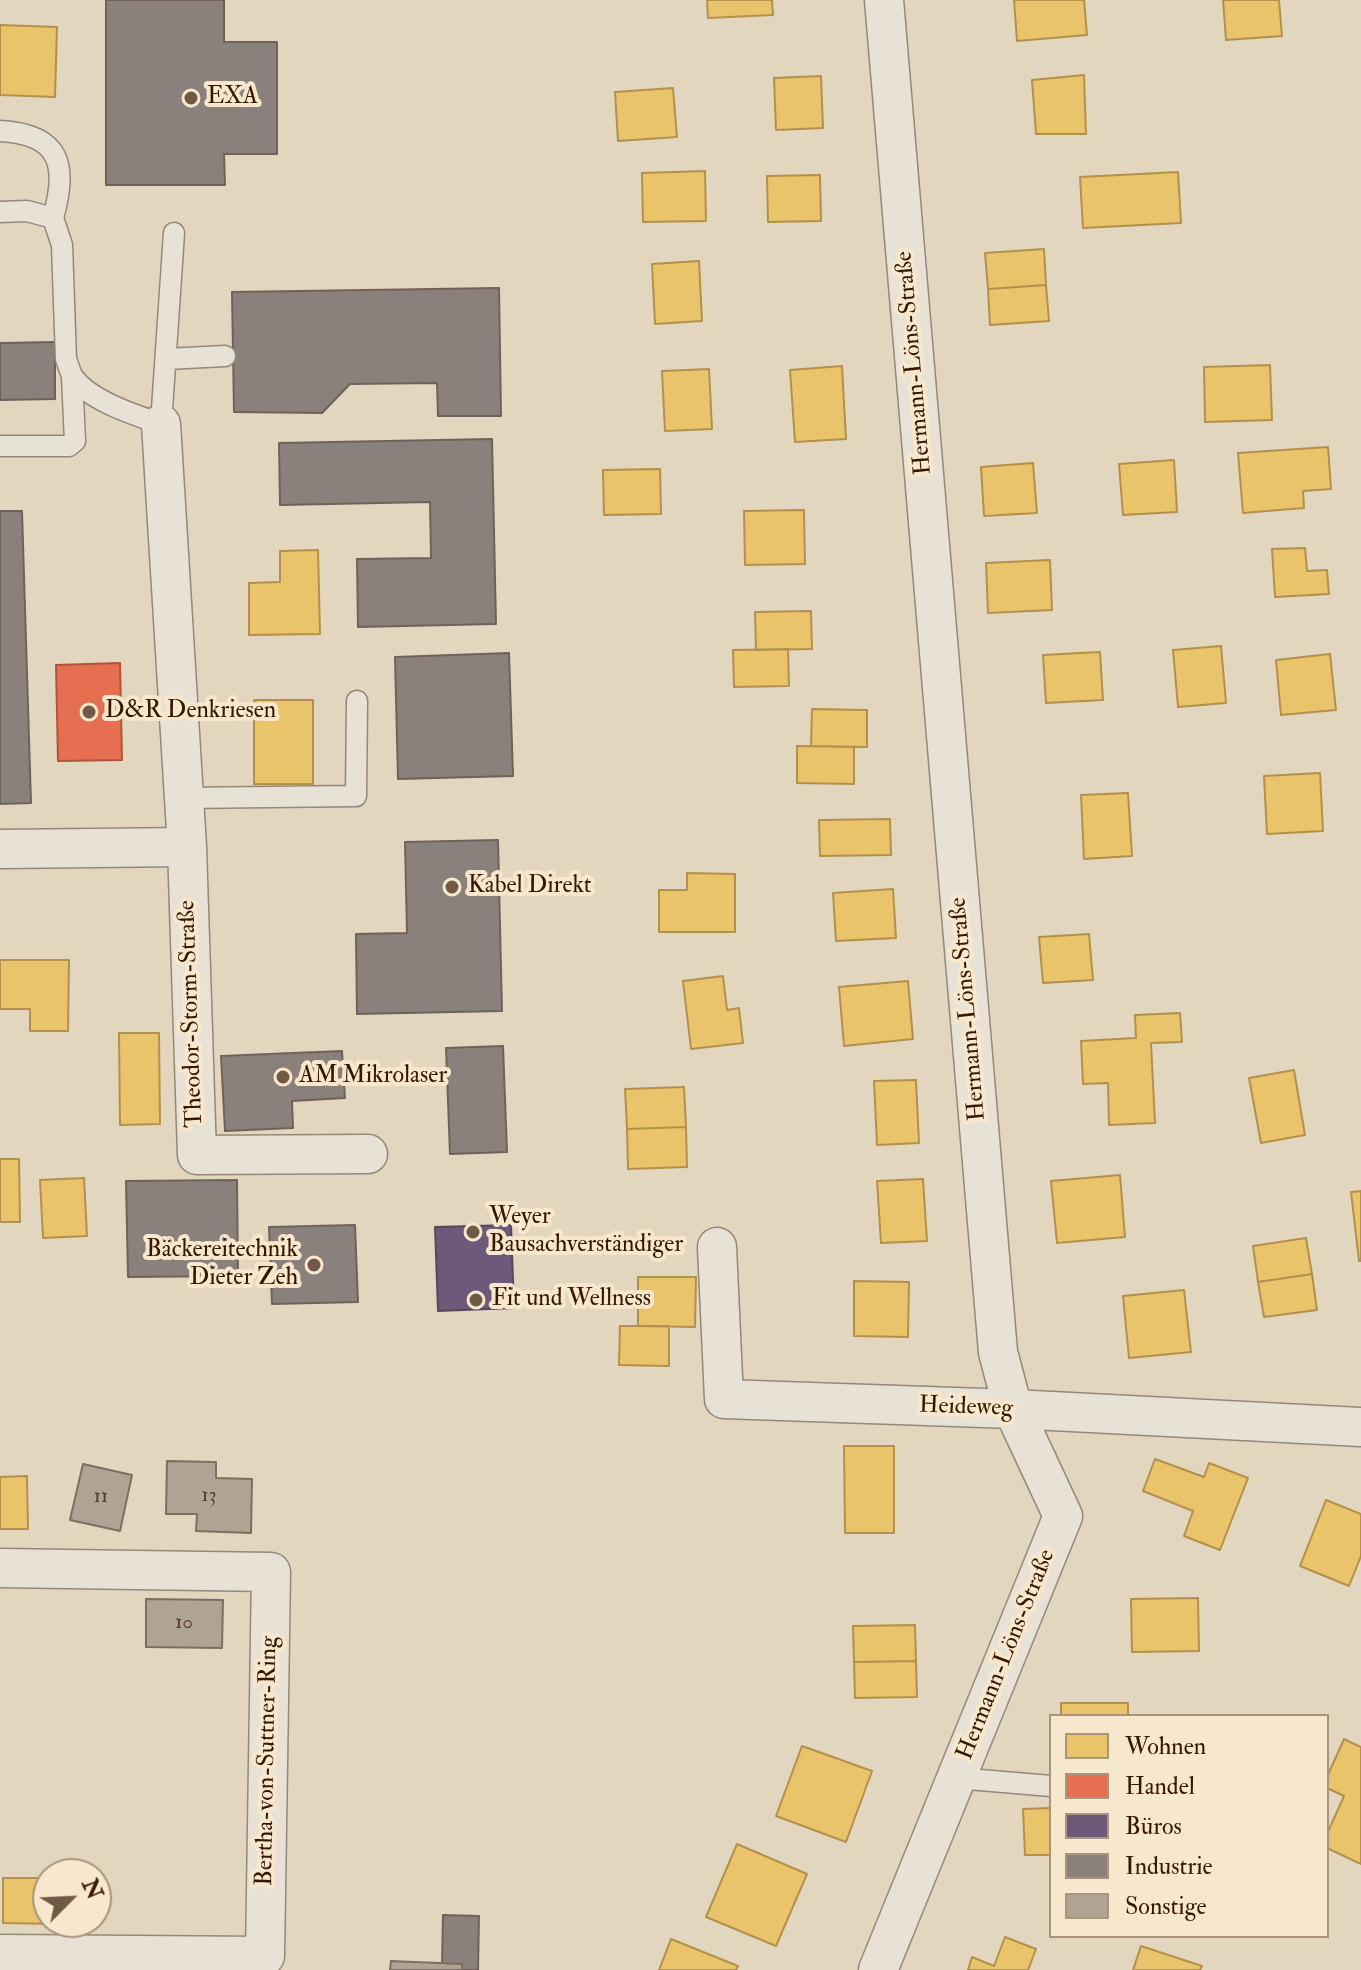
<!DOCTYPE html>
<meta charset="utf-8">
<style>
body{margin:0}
#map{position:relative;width:1361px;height:1970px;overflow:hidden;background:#e3d6bf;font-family:"IM FELL Double Pica",serif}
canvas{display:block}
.legend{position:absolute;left:1049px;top:1714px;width:280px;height:224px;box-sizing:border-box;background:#f7e7cc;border:2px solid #a9947c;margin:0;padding:10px 14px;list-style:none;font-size:24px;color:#341804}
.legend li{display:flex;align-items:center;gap:16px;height:40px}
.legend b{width:40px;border:2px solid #a9947c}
.north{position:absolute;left:32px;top:1858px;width:80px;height:80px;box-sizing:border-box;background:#f7e7cc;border:2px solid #a9947c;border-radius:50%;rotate:66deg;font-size:22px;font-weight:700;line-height:32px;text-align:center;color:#341804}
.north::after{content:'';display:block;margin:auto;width:28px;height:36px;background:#715a45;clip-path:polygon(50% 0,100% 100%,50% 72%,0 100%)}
</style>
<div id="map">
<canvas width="1361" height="1970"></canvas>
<ul class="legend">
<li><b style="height:22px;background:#e9c46a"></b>Wohnen</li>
<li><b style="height:22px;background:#e76f51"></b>Handel</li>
<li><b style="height:22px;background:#6d597a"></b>Büros</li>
<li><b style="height:22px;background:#8a817c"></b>Industrie</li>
<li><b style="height:22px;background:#afa494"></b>Sonstige</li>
</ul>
<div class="north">N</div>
</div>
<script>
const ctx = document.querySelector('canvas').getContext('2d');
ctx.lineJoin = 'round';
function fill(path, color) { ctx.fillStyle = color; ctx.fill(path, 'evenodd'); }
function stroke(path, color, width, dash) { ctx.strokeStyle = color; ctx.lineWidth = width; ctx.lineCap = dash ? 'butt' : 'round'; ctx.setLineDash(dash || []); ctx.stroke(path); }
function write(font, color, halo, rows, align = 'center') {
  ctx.font = font + ' "IM FELL Double Pica",serif'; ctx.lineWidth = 8; ctx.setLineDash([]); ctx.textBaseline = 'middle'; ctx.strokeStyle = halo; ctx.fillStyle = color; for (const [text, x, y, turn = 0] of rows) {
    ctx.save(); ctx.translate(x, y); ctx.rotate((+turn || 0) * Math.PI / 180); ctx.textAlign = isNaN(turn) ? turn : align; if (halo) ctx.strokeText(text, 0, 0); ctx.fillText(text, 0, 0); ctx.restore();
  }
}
const homes = new Path2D(`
 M707,0H772L773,15L708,18Z
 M1014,0H1084L1087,35L1017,41Z
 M1223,0H1279L1282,36L1226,40Z
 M0,25L57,27L55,97L0,95Z
 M1084,75L1086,134H1036L1032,80Z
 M821,76L823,128L776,130L774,78Z
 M673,88L677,137L618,141L615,92Z
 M705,171L706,221L643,222L642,173Z
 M1178,172L1181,223L1083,228L1080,177Z
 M820,175L821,221L768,222L767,176Z
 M1044,249L1046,285L988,289L985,253Z
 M699,261L702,321L655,324L652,264Z
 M1046,285L1049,321L990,325L988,289Z
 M1270,365L1272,420L1205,422L1204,367Z
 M842,366L846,439L795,442L790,370Z
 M709,369L712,429L665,431L662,371Z
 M1328,447L1331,489L1303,491L1304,508L1243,513L1238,453Z
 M1174,460L1177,512L1123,515L1119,464Z
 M1033,463L1037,513L984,516L981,467Z
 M660,469L661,514L604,515L603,470Z
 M804,510L805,564L745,565L744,511Z
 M1305,548L1307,571L1327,570L1329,594L1275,597L1272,549Z
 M318,550L320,634L249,635V583L280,582V551Z
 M1050,560L1052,610L988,613L986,563Z
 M811,611L812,649L756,650L755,612Z
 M1221,646L1226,703L1178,707L1173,650Z
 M788,649L789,686L734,687L733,650Z
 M1100,652L1103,700L1046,703L1043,655Z
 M1330,654L1336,710L1281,715L1276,660Z
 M254,700H313V784H254Z
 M812,709L867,710V747L811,746Z
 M797,746L854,747V784L797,783Z
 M1320,773L1323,831L1267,834L1264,776Z
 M1128,793L1132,856L1084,859L1081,795Z
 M890,819L891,855L820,856L819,820Z
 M687,873L735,874V932H659V890H687Z
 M893,889L896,938L836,941L833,893Z
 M1089,934L1093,980L1043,983L1039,937Z
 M0,960H69L68,1031H30V1009H0Z
 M723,976L727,1010L739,1008L743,1043L691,1049L683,981Z
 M908,981L913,1039L844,1046L839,987Z
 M1180,1013L1182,1042L1151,1043L1155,1123L1109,1125L1108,1083L1083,1084L1081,1041L1136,1038L1135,1015Z
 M119,1033H159L160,1124L120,1125Z
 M1294,1070L1305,1135L1261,1143L1249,1078Z
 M916,1080L919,1143L877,1145L874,1081Z
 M684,1087L686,1127L627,1129L625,1089Z
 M686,1127L687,1167L628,1169L627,1129Z
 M0,1159H19L20,1222H0Z
 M1120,1175L1125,1237L1057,1243L1051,1181Z
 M84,1178L87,1236L43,1238L40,1180Z
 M923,1179L927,1241L881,1243L877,1181Z
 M1361,1191V1261H1359L1351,1192Z
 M1306,1238L1312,1274L1258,1282L1253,1246Z
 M1312,1274L1317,1310L1264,1317L1258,1282Z
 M638,1277H696L695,1327L638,1326Z
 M854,1281L909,1282L908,1337L854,1336Z
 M1184,1290L1191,1352L1129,1358L1123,1296Z
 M620,1326H669V1366L619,1365Z
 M844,1446H894V1533H845Z
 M1155,1459L1204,1477L1209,1463L1248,1478L1220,1550L1184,1536L1193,1511L1143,1491Z
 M27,1476L28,1529H0V1477Z
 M1326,1500L1361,1514V1556L1349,1586L1300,1566Z
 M1198,1598L1199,1651L1132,1652L1131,1599Z
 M915,1625L916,1661L854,1662L853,1626Z
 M916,1661L917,1697L855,1698L854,1662Z
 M1061,1703H1128V1716H1061Z
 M1344,1739L1361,1747V1864L1327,1848V1834L1344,1796L1327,1788V1777Z
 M802,1746L872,1771L846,1842L776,1816Z
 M1051,1808V1855H1025L1023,1809Z
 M737,1844L807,1874L776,1946L706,1917Z
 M3,1878H48V1922L56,1924L3,1923Z
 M1005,1937L1036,1949L1028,1970H968L972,1957L994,1966Z
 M671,1939L738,1966L736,1970H659Z
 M1141,1946L1202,1966L1200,1970H1133Z`);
const shops = new Path2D(`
 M120,663L122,760L58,761L56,665Z`);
const offices = new Path2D(`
 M511,1225L514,1308L438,1311L435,1227Z`);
const industry = new Path2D(`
 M106,0H224V42H277V154H224L225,185H106Z
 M499,288L501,416H438L437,383L350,384L322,413L234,412L232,292Z
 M55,342V399L0,400V343Z
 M492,439L496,624L358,627L357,559L431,558L430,502L280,505L279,443Z
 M0,511H22L31,803L0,804Z
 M509,653L513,776L398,779L395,657Z
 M498,840L502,1011L357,1014L356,934L407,933L405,842Z
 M503,1046L507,1152L450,1154L446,1048Z
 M342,1051L345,1098L292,1101L293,1128L225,1131L221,1056Z
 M237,1180L238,1276L128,1277L126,1181Z
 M355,1225L358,1302L272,1304L269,1227Z
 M443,1915L479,1916L478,1970H462V1964H442Z`);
const building = new Path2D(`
 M167,1461L216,1462V1478L252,1479L251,1533L196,1531L197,1514H166Z
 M83,1464L132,1475L120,1531L70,1520Z
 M146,1599L223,1600L222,1648L146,1647Z
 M391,1961L462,1964V1970H390Z`);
const lane = new Path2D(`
 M0,131C61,134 68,166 53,218
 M0,212L27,211L53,218L62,245L66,359C68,364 70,372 73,377C90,401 135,415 161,424L174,233
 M166,359L225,356
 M0,446H69L75,441L72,377
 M183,798L356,796L357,701
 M956,1778L1051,1786`);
const street = new Path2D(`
 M161,424L187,847L197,1155L368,1154
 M0,849L187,847
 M717,1247L724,1399L1013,1409L1361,1427
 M0,1568L271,1572L265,1956L0,1954
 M878,1970L1063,1516L1013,1409L998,1352L884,0`);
const markers = [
 [191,98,8,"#715a45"],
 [89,712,8,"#715a45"],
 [452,887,8,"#715a45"],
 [283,1077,8,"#715a45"],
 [473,1232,8,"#715a45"],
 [314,1265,8,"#715a45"],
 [476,1300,8,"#715a45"]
];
const numberNames = [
 ["13",209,1497],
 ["11",101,1498],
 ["10",184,1624]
];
const poiNames = [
 ["EXA",207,98],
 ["D&R Denkriesen",105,712],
 ["Kabel Direkt",468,887],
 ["AM Mikrolaser",299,1077],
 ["Weyer",489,1218],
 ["Bausachverständiger",489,1246],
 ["Bäckereitechnik",298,1251,"right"],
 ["Dieter Zeh",298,1279,"right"],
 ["Fit und Wellness",492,1300]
];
const streetNames = [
 ["Hermann-Löns-Straße",915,363,-95],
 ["Hermann-Löns-Straße",969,1009,-95],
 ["Theodor-Storm-Straße",192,1014,-92],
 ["Heideweg",966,1408,2],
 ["Hermann-Löns-Straße",1007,1655,-68],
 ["Bertha-von-Suttner-Ring",268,1761,-89]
];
fill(homes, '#e9c46a');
stroke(homes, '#b3904b', 2);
fill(shops, '#e76f51');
stroke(shops, '#b1553a', 2);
fill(offices, '#6d597a');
stroke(offices, '#5c4657', 2);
fill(industry, '#8a817c');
stroke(industry, '#706258', 2);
fill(building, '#afa494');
stroke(building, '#7a6f61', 2);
stroke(lane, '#948879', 23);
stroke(street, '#948879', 41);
stroke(lane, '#e8e1d6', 20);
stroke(street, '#e8e1d6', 38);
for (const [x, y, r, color] of markers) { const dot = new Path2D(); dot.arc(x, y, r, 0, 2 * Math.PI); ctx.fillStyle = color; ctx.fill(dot); stroke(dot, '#f7e7cc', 3); }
write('20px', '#533b28', null, numberNames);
write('24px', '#341804', '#f7e7cc', poiNames, 'left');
write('24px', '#341804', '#f7e7cc', streetNames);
</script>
